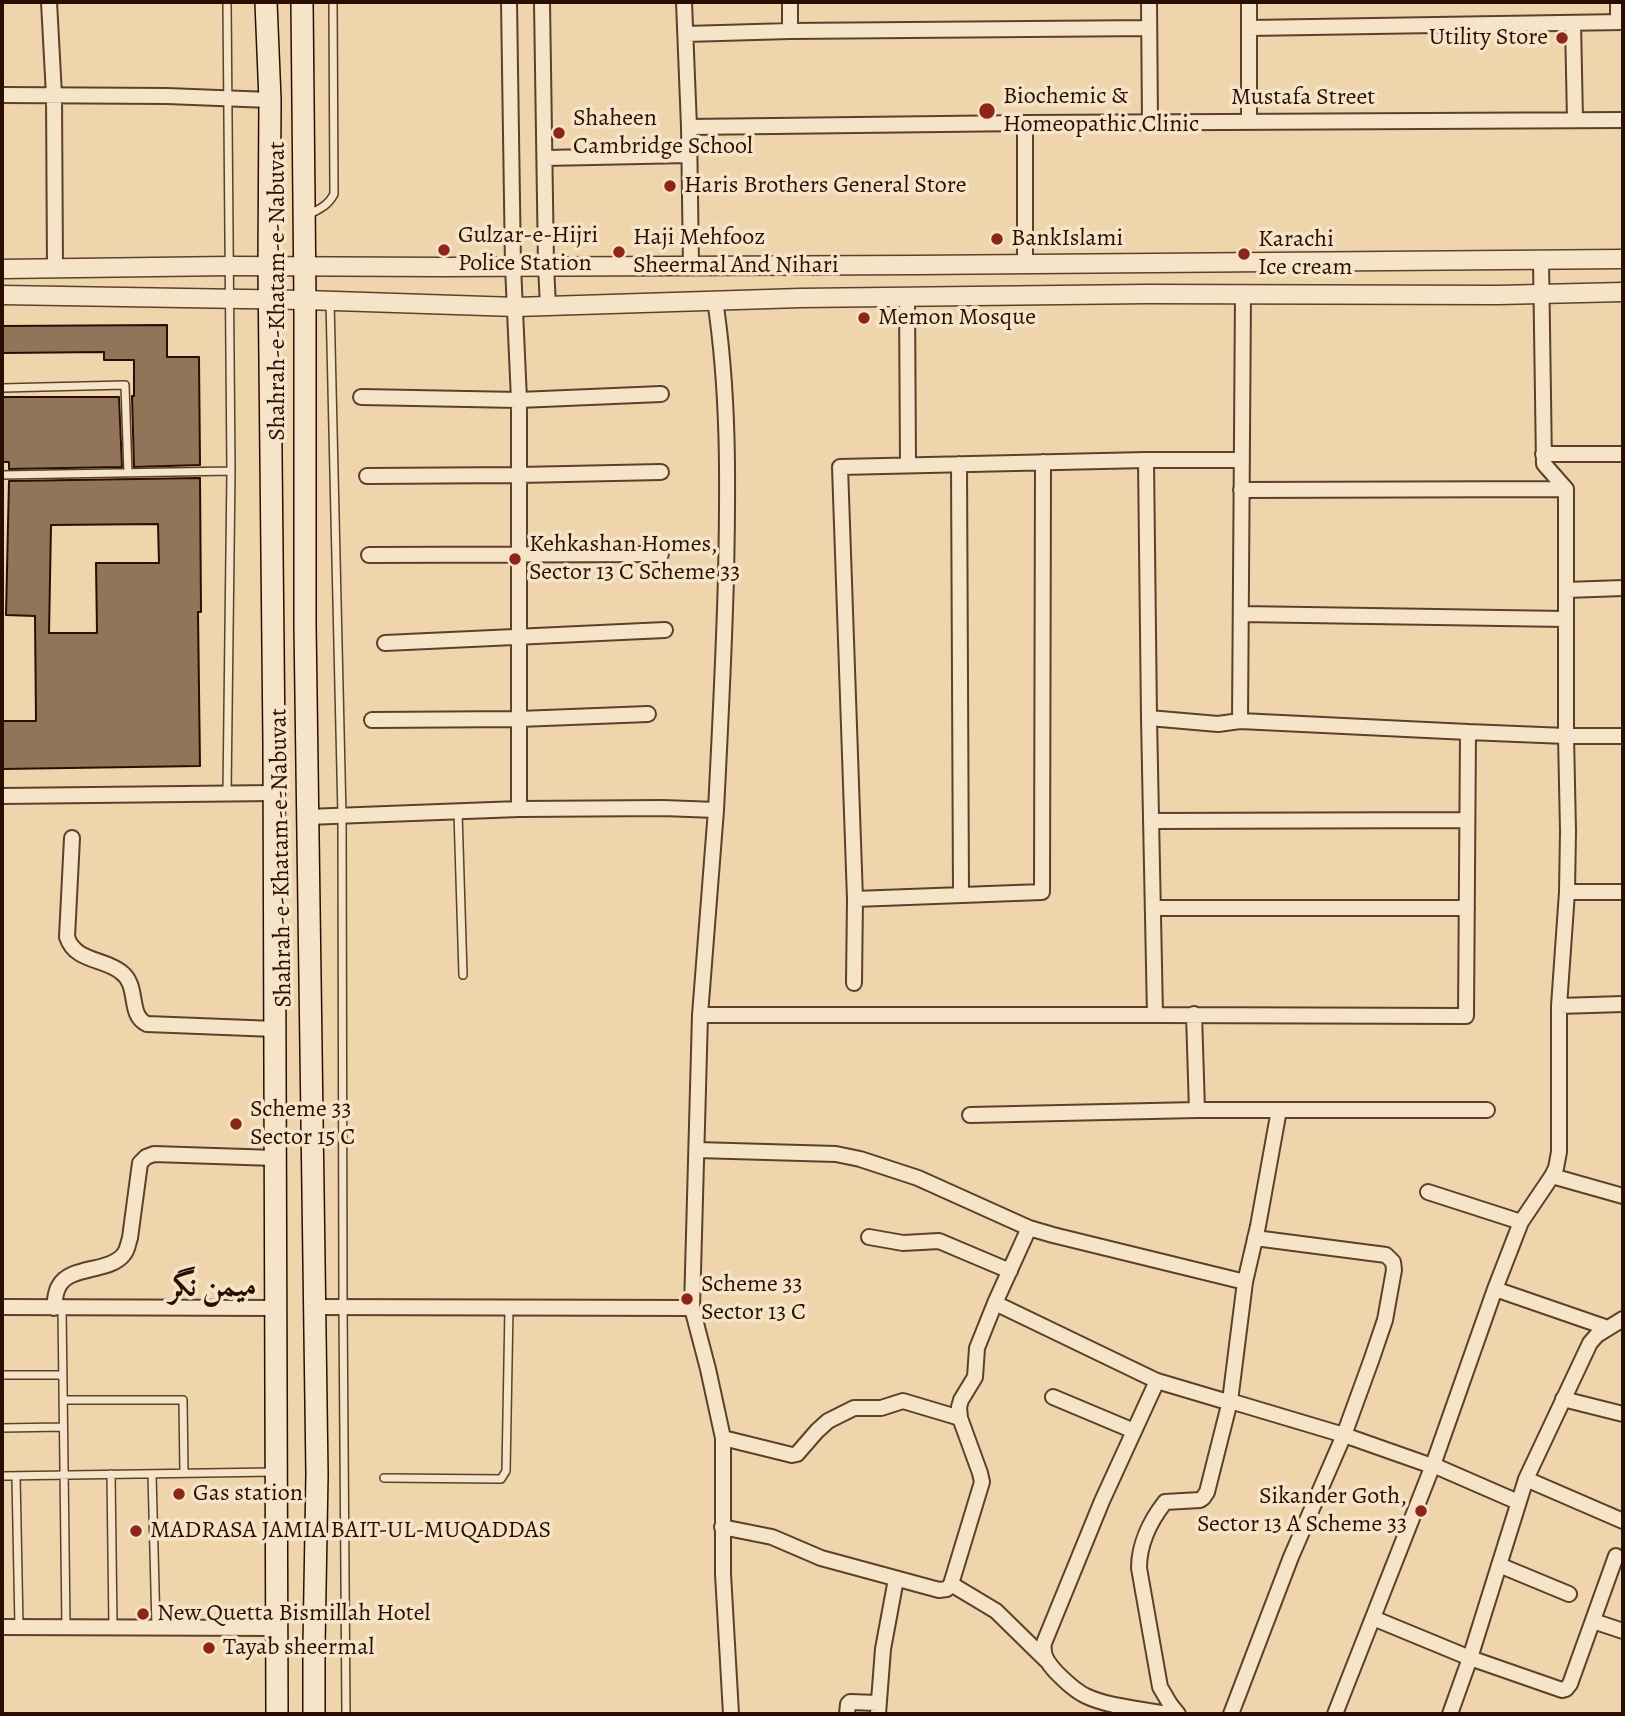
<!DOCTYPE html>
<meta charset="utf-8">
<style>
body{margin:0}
#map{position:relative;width:1625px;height:1716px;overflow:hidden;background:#efd5ab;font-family:Alegreya,serif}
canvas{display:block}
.frame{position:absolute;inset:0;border:4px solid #2b0e00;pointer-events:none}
</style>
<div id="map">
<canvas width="1625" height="1716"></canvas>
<div class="frame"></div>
</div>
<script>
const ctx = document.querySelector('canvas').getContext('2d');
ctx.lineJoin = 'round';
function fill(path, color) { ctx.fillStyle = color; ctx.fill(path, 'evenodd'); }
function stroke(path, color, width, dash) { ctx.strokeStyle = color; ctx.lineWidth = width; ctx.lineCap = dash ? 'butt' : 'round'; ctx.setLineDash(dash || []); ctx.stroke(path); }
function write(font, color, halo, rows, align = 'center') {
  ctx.font = font + ' Alegreya,Amiri,serif'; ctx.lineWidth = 7; ctx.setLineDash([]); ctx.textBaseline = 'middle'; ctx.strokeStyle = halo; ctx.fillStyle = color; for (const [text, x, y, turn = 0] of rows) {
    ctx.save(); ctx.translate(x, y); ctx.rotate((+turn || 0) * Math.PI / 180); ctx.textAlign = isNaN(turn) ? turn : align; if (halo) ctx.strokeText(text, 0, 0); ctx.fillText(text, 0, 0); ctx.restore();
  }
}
const building = new Path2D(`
 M167,325V357H199L200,465L134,467L132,396H134V360H104V352L2,353V326Z
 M2,397H119L122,467L9,469V462H2Z
 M200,478L201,612H198L200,766L2,769V721H36L35,616L6,615L9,481ZM158,524L159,563H96L97,633H49L51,525Z`);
const service = new Path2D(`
 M308,215C319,209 328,206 334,194L333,2
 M330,301L342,816L343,1307L346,1714
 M2,388L125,385L128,473
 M2,475L231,471
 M227,793L231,471L227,2
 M458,812L463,975
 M62,1308L66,1627
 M2,1375H63
 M63,1400H183L184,1473
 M2,1428L63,1427
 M111,1474L113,1627
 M152,1474L156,1627
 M2,1476L274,1472
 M16,1476L19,1627
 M384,1478L501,1479L506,1471L509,1308`);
const minor = new Path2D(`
 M49,2L54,95L55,268
 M542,2L546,266L548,306
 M684,2L689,127L691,266
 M790,2V31
 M1149,2L1150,122
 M1618,2V22
 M1573,23L1575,120
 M1249,28L1623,22
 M686,34L790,31L1149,28
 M2,95L167,96L270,100
 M1249,121V2
 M689,127L1025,123L1623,120
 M545,158L689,155
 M1025,264V123
 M1243,294L1240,721L1218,724L1149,718L1155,1015L1466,1016L1468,732L1566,736V489L1544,464L1541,260
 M907,297L908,465
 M715,300C729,392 728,484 726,576C724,654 720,732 716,810
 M361,397L519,400L661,394
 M1543,454H1623
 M959,464L961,895
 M367,476L519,475L661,472
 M1241,490L1566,489
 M369,555L661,554
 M1566,590L1623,588
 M1241,614L1566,619
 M385,643L665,630
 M1149,718L1146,460H1242
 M372,720L519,719L648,714
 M1240,721L1468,732
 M1623,736H1566L1568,831L1567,892L1559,1006L1623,1004
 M2,796L274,793
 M519,809L663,808L716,810L700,1015H1155
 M307,817L519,809V400L513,266L509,2
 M1151,821L1467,820
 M72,838L67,937C75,962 104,958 121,972C140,986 127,1015 147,1024L275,1029
 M1567,892H1623
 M855,899L1042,892L1043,462
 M1153,908H1467
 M854,983L855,899L840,467L1146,460
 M1194,1014L1197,1110
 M970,1115L1197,1110H1487
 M697,1150L836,1154L860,1159L918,1178L1029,1228L1053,1235L1245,1282
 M1552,1176L1623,1196
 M1428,1192L1521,1222
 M869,1237L903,1243L939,1241L1010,1271
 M1495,1289L1608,1328
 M995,1303L1157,1381L1221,1400L1230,1401L1344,1435L1432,1466
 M2,1307L276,1308
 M314,1307L692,1308L700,1015
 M54,1308C55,1301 55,1292 59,1286C70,1265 110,1273 124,1254C128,1249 128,1243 130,1238L140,1163L146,1157L154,1154L275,1158
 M692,1308L708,1369L723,1438V1574L731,1714
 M1157,1381L1102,1501L1044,1643C1042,1656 1048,1663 1056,1672C1065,1681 1075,1691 1086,1696C1109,1707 1142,1709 1167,1714
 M1053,1397L1134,1431
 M1563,1399L1623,1414
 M723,1438L792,1455L797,1454L817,1431L828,1421L854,1408H881L903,1401L960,1418
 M1433,1465L1518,1502
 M1526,1479L1623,1521
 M722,1527L772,1537L821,1558L939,1590L947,1589L951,1584L982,1482L980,1473L960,1418L959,1407L961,1400L975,1377L977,1348L995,1303L1029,1228
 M1499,1565L1569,1594
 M951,1584L996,1611L1046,1660
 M1373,1618L1470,1658L1562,1690L1566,1689L1570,1684L1616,1556
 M1593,1621L1623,1631
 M2,1627L276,1628
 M847,1714L848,1704L850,1702L878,1703
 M878,1714L883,1649L896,1579
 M1178,1714L1170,1704L1160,1687L1139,1568C1139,1544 1151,1520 1165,1502L1200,1500L1203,1498L1207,1492L1230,1401L1245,1282L1258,1226L1279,1110
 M1231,1714L1291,1557L1344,1435L1371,1361L1385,1320L1394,1270L1393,1262L1386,1255L1255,1238
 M1335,1714L1433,1465L1495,1289L1521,1222L1552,1176L1556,1168L1559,1152V1006
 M1450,1714L1470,1658L1526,1479L1590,1343L1597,1335L1623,1319`);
const tertiary = new Path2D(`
 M2,269L230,266L442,267L917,265L1623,259
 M2,295L305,300L516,307L800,298L1146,294L1498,295L1623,292`);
const secondary = new Path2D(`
 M266,2L270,100L269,266L274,743L277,1714
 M302,2L305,302V624L317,1474L314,1645V1714`);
const markers = [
 [1562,38,7,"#8f2418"],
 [987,111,9,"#8f2418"],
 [559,133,7,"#8f2418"],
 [670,186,7,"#8f2418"],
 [997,239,7,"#8f2418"],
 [444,250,7,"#8f2418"],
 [619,252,7,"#8f2418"],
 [1244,254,7,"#8f2418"],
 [864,318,7,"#8f2418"],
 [515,559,7,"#8f2418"],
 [236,1124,7,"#8f2418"],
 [687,1299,7,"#8f2418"],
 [179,1494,7,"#8f2418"],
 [1421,1511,7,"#8f2418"],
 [136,1531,7,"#8f2418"],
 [143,1614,7,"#8f2418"],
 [209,1648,7,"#8f2418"]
];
const poiNames = [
 ["Utility Store",1548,38,"right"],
 ["Biochemic &",1003,97],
 ["Homeopathic Clinic",1003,125],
 ["Shaheen",573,119],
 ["Cambridge School",573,147],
 ["Haris Brothers General Store",684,186],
 ["Gulzar-e-Hijri",458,236],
 ["Police Station",458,264],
 ["Haji Mehfooz",633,238],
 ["Sheermal And Nihari",633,266],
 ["BankIslami",1011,239],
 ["Karachi",1258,240],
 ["Ice cream",1258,268],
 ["Memon Mosque",878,318],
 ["Kehkashan Homes,",529,545],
 ["Sector 13 C Scheme 33",529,573],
 ["Scheme 33",250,1110],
 ["Sector 15 C",250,1138],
 ["Scheme 33",701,1285],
 ["Sector 13 C",701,1313],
 ["Gas station",193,1494],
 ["Sikander Goth,",1407,1497,"right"],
 ["Sector 13 A Scheme 33",1407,1525,"right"],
 ["MADRASA JAMIA BAIT-UL-MUQADDAS",150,1531],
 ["New Quetta Bismillah Hotel",157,1614],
 ["Tayab sheermal",223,1648]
];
const streetNames = [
 ["Mustafa Street",1303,98],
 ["Shahrah-e-Khatam-e-Nabuvat",278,291,-90],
 ["Shahrah-e-Khatam-e-Nabuvat",282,858,-91]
];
const districtNames = [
 ["میمن نگر",213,1288]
];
fill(building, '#917559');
stroke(building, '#2b0e00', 2);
stroke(service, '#5c402b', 10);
stroke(minor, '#5c402b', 18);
stroke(tertiary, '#5c402b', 21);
stroke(secondary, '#2b0e00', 24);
stroke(service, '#f5e4c8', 7);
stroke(minor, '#f5e4c8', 14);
stroke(tertiary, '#f5e4c8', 18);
stroke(secondary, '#f5e4c8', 21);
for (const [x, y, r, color] of markers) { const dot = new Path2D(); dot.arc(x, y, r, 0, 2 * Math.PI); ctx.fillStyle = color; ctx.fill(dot); stroke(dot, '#f5e4c8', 2.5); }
write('24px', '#2b0e00', '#f5e4c8', poiNames, 'left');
write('24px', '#2b0e00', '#f5e4c8', streetNames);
write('bold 32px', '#2b0e00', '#f5e4c8', districtNames);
</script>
